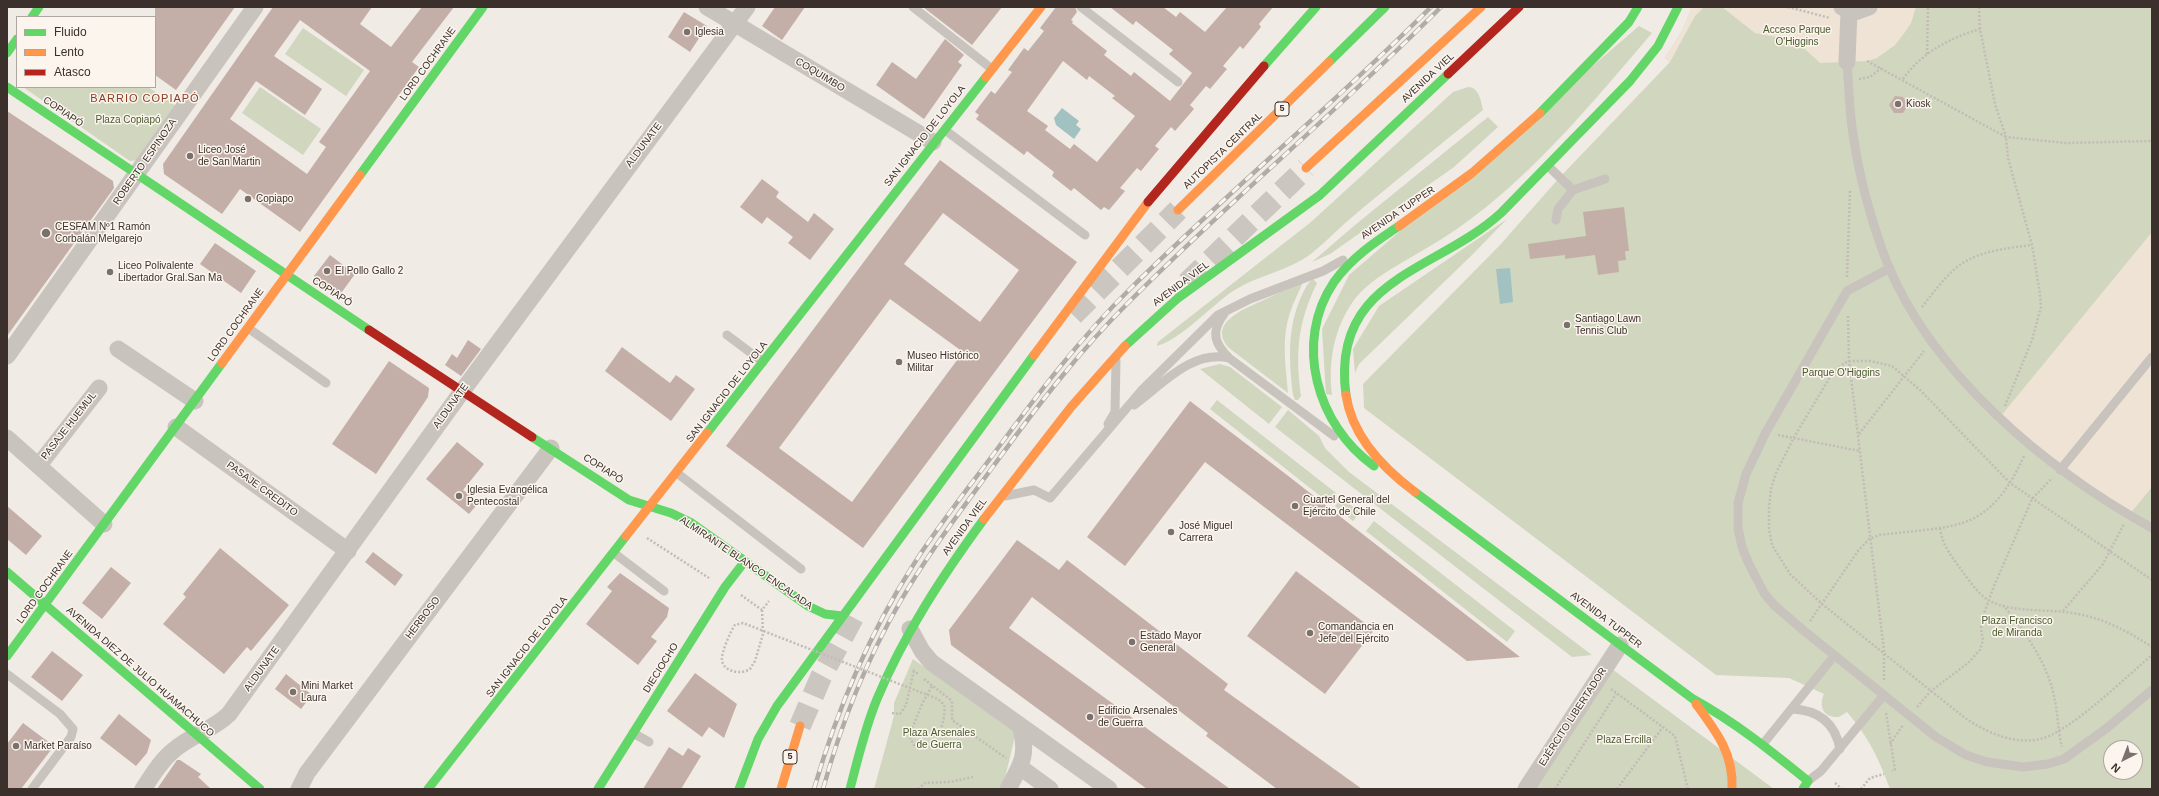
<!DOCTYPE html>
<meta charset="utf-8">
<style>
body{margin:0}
#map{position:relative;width:2159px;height:796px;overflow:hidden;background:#f0ebe5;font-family:Arial,sans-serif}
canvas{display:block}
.frame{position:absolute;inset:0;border:8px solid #3b302b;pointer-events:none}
.legend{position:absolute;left:16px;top:16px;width:140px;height:72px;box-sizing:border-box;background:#fbf5ee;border:1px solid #aea6a0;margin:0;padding:5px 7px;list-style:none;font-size:12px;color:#3b302b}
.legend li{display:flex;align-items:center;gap:8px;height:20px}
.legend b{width:20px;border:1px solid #aea6a0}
.north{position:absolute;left:2103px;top:740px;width:40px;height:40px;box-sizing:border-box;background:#fbf5ee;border:1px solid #aea6a0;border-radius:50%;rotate:222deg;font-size:11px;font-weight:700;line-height:16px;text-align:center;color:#3b302b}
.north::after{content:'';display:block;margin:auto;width:14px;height:18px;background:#7a716c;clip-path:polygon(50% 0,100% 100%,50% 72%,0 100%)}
</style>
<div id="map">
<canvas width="2159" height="796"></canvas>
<div class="frame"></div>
<ul class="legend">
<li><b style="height:5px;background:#63d668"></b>Fluido</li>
<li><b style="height:5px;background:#ff974d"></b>Lento</li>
<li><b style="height:5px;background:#b3261e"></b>Atasco</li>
</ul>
<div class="north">N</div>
</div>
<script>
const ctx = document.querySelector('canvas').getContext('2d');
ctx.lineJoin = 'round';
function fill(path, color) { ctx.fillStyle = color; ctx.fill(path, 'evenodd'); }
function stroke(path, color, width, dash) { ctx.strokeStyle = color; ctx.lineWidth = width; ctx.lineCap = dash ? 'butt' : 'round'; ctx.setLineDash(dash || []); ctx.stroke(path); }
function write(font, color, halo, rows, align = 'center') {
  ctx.font = font + ' Arial,sans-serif'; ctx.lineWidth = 3; ctx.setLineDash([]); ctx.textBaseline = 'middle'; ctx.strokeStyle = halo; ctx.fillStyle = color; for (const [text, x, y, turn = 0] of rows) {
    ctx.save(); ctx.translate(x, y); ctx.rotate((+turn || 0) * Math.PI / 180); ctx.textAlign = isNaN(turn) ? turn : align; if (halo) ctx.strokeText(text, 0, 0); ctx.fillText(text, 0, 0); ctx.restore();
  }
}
const green = new Path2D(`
 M1692,7H2152V789H1890C1878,757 1869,738 1847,712L1839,717C1824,718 1818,707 1824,694L1789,678L1716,675L1364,408L1363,384L1500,245L1560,177L1670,62L1665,58L1682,31ZM2111,748H2135V772H2111Z
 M1639,26L1652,33C1600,94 1547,158 1485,208C1466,223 1446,237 1425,249C1401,264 1372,277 1354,300C1334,328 1328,361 1332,395L1326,394L1322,329L1349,275Z
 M303,28L364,70L346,96L285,54Z
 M23,87H148L179,108L138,160L130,161Z
 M260,87L321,129L303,155L242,113Z
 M1468,87C1479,87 1481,101 1483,110C1441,144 1399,178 1358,212C1342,225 1328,240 1312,253C1289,271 1258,275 1233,291C1212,305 1180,340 1157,346L1158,342L1311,222L1453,92Z
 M1488,117L1498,127L1454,167L1330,254L1312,262L1355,225Z
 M1507,219L1472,255L1359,364L1355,373L1353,349L1379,306Z
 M1313,279L1317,283C1298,322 1295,352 1301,396L1298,400H1295L1293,395C1289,361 1287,329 1301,297C1304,291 1307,283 1313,279Z
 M1303,282C1299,292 1293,303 1290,313C1281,339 1286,367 1288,393L1229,348C1206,322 1247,308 1266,299C1278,293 1291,287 1303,282Z
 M1220,364L1230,367L1282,407L1269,424L1200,369Z
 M1217,400L1336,493L1329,503L1210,409Z
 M1288,410L1319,436L1325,448L1349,472L1592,655L1572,657L1275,427Z
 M1342,498L1360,512L1353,521L1335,506Z
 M1374,521L1515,631L1507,642L1366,531Z
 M913,659L1016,732L1005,778L999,789H874L894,716V703Z
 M1612,669L1774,789H1535Z`);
const plaza = new Path2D(`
 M1692,7H1704L1695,16L1670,62L1665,58L1682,31Z
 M1722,7H1916L1911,23L1905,32L1895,45L1877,58L1867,61L1820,63L1796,41L1755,33Z
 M2152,232V487L2129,515L2000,417Z`);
const water = new Path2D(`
 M1062,108L1079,121L1076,125L1081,129L1074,139L1056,125L1054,118Z
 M1510,268L1513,302L1500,304L1496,269Z`);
const building = new Path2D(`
 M155,7H235L176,90L155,75Z
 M273,7H372L360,24L391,47L422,7H454L412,62L419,67L300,232L240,189L222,214L164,174L163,164ZM300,20L370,71L319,142L326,147L307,174L230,119L256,81L305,115L322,89L274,56Z
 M775,7H805L782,40L762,26Z
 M923,7H1002L972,45Z
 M1056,7H1075L1077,12L1071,20L1073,21L1072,23L1107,51L1104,55L1131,76L1134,72L1170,101L1192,73L1169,54L1173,50L1136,21L1133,25L1110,7H1163L1176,17L1180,12L1205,32L1227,7H1273L1259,24L1261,27L1243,49L1240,46L1223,66L1227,69L1210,89L1206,86L1190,105L1194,109L1175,131L1171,127L1155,146L1159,149L1141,171L1137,168L1120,188L1125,191L1109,210L1104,207L1101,210L1074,188L1071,191L1052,176L1054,172L1027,151L1024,155L976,119L979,115L975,112L991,91L995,94L1012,72L1008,70L1024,48L1028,51L1044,31L1040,28ZM1063,61L1087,80L1089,76L1115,96L1112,98L1135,116L1097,162L1074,144L1070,149L1045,130L1048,126L1027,111Z
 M684,12L707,26L690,52L668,37Z
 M945,39L964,55L958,62L962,65L924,119L876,85L892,62L916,79Z
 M1895,96L1903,97L1908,105L1903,113H1894L1889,105Z
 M7,111L113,181L114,188L7,336Z
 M940,160L1077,262L863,548L726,446ZM943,213L1019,270L980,322L904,264ZM890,299L963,352L852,502L779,448Z
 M762,179L779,192L776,197L808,222L814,213L834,229L810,260L788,243L793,237L767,217L762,224L740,207Z
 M1624,207L1629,251H1625L1626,260L1618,261L1619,272L1598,275L1595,255L1565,259V255L1530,259L1528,244L1586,236L1583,212Z
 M215,243L256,271L241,293L200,264Z
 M330,255L355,274L339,296L315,280L314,276Z
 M468,340L481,349L461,376L445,365L452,354L457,358Z
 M622,347L670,383L676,375L695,389L671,421L605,371Z
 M389,361L429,388L428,397L376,474L332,444Z
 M1190,401L1287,475L1520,657L1467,661L1205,462L1125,566L1087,537Z
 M457,442L484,464L463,490L479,502L469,514L426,479Z
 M7,506L42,536L26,555L7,539Z
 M1017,540L1059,570L1067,560L1228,684L1224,690L1362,789H1277L1206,736L1208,733L1032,597L1009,628L1230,789H1147L951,645L949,630Z
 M220,548L289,605L251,651L247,647L224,674L163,624L186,597L183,594Z
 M373,552L403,575L395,586L365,562Z
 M111,567L131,583L102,619L82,603Z
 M1296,571L1374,630L1325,694L1247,636Z
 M620,573L669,608L667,617L651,637L657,641L638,665L586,624L612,591L607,587Z
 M52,651L83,675L62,701L31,677Z
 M695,673L737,704L724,738L709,727L702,737L667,711Z
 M286,674L312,695L301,709L275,689Z
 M119,714L151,740L147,753L136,766L100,738Z
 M23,723L54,746L21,789H7V744Z
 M669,747L683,756L688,748L701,756L681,789H643Z
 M177,760H180L201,774L198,777L211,789H157Z`);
const highwayTunnel = new Path2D(`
 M1187,283L1306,168
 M1073,315L1178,210
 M800,726L821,677L857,610`);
const path = new Path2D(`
 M1788,7L1830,18
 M1979,7L1980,29L1995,104L2006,137L2066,143L2152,141
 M1927,54L1928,7
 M1867,61L2006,137L2008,158L2032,245L2040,294L2041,307L2032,340L2005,406
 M1859,79L1870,77L1881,68
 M1903,79C1921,53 1950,38 1980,29
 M1847,277L1850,190
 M1922,307C1933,293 1944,278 1957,267C1977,251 2008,248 2032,245
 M1848,316L1849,361L1884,651V680
 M1859,434L1924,351
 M1778,435L1860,451
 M1940,528C1942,544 1951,556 1960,568C1968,579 1977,593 1988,600C2012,614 2051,608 2078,614C2105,619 2129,632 2152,647
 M647,538L709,578
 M2152,580L2010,483L1920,390L1892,366L1870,361H1849L1844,363L1830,377L1793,439L1776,473L1771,489L1769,508V529L1772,545L1790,574L1822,604L1965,718C1986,732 2013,745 2040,739C2069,733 2127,676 2152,655
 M741,595L762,610L769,601
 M2003,605C2026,633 2049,665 2055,701C2058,716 2058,732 2062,747
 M762,610L763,634
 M2063,611L2103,564L2124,524
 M1810,621L1858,551L1869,539L1880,535C1955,525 1988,535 2024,456
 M913,670L918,674
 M924,679L952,701V720L1006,758
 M1611,689L1675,736L1688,789
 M923,702L932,686
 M1917,707L1931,691L1968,663L1980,650L1983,640L1981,629L1982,619L1994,586L2032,499L2052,478
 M892,713L900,714L906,705L914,670
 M1886,713L1895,770L1892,771
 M1890,744L1903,725
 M1835,783L1842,789
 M918,789L925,783L950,782L973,777
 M1555,789L1616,694
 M1617,789L1663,727
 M1861,789L1870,778L1884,774`);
const lane = new Path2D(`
 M913,7L992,69
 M1081,7L1178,82
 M1847,62C1849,86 1849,110 1853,134C1859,176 1871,220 1886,260C1931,374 2047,470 2152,528
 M945,130L1085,235
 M1548,166L1573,190L1558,209L1556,220
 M1573,190L1605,179
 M1890,268L1847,291L1766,432L1746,474L1738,503V528L1742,547L1748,562L1764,593L1774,605L1803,630L1936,737L1966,755L1987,762L2023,767L2048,764L2064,759L2107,728L2152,690
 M1224,314C1210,332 1215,344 1229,358L1334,436
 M248,328L326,383
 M727,335L763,362
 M1134,405C1162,385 1191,350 1229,358
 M1108,424L1115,412L1116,360
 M2060,470L2152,357
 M677,473L801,569
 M1005,496L1034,490L1050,498L1142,390L1218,315L1250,299L1323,271L1343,260
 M614,553L664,591
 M7,674L60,714L73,729L71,737L32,789
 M1792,709C1818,710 1835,722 1840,749
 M633,733L649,742
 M1763,744L1834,656
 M1808,781L1821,771L1884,695`);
const street = new Path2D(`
 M707,7L933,142
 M1842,7L1855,12L1869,7
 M1847,62L1849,11
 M118,349L195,401
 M7,356L255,7
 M176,427L348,551
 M7,438L104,524
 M39,465L99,388
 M910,629L922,651L931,662L1109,789
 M1020,767L1050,789
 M143,789C152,776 161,760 174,750C191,735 213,730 229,714L463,390L747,7
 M299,789L307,773L551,448
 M1008,789C1021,765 1028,756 1021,728
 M1526,789L1620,645`);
const fast = new Path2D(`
 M32,17L39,7
 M7,53L17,39
 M1329,62L1385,7
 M1264,66L1316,7
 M7,87L369,330
 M1540,113L1629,22L1638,7
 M360,175L483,7
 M1125,346L1178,298L1320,195L1448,74
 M1346,395C1330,277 1438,272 1502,212L1630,81L1658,46L1678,7
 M707,433L986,77
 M532,437L629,500L671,513L690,522L808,606L825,614L842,616
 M1374,466C1317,426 1293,342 1334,282C1351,258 1375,242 1399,226
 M1415,492L1693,699C1735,722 1771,751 1808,781L1803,789
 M7,572L260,789
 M7,656L222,363
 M428,789L626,536
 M598,789L725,587L745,561
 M739,789L758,739L777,706L1034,355
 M850,789C858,758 865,728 877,699C904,634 943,575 984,519`);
const slow = new Path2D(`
 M986,77L1041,7
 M1306,168L1481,7
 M1178,210L1329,62
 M1399,226L1472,173L1540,113
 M1034,355L1148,202
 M222,363L360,175
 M1346,395C1352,436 1384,469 1415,492
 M984,519L1071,407L1125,346
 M626,536L707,433
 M1696,704C1716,731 1734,754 1732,789
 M781,789L800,726`);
const jam = new Path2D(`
 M1448,74L1519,7
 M1148,202L1264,66
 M369,330L532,437`);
const rail = new Path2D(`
 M814,789C837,710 868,636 912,567C937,527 967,490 995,452C1037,395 1080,338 1131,288C1228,192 1334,104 1431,7
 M823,789C841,724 866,661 900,602C927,555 960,512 992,468C1035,409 1079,351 1131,300C1232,199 1341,108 1441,7`);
const pathBridge = new Path2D(`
 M763,634L755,661L750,669C742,675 723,672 722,660C721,653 731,630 735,625L743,623L938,699L944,705C947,716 938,744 926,748L914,745L909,736L923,702`);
const markers = [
 [687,32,4,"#7a716c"],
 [1898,104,4,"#7a716c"],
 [190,156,4,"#7a716c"],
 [248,199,4,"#7a716c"],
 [46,233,5,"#7a716c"],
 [327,271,4,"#7a716c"],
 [110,272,4,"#7a716c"],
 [1567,325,4,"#7a716c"],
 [899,362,4,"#7a716c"],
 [459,496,4,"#7a716c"],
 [1295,506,4,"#7a716c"],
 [1171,532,4,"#7a716c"],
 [1310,633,4,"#7a716c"],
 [1132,642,4,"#7a716c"],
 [293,692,4,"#7a716c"],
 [1090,717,4,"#7a716c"],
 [16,746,4,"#7a716c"]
];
const shields = [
 [1282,109,14],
 [790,757,14]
];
const shieldNames = [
 ["5",1282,109],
 ["5",790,757]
];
const parkNames = [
 ["Acceso Parque",1797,30],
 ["O'Higgins",1797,42],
 ["Plaza Copiapó",128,120],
 ["Parque O'Higgins",1841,373],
 ["Plaza Francisco",2017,621],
 ["de Miranda",2017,633],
 ["Plaza Arsenales",939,733],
 ["de Guerra",939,745],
 ["Plaza Ercilla",1624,740]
];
const poiNames = [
 ["Iglesia",695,32],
 ["Kiosk",1906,104],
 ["Liceo José",198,150],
 ["de San Martin",198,162],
 ["Copiapo",256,199],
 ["CESFAM Nº1 Ramón",55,227],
 ["Corbalán Melgarejo",55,239],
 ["Liceo Polivalente",118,266],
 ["Libertador Gral.San Ma",118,278],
 ["El Pollo Gallo 2",335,271],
 ["Santiago Lawn",1575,319],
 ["Tennis Club",1575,331],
 ["Museo Histórico",907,356],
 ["Militar",907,368],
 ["Iglesia Evangélica",467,490],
 ["Pentecostal",467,502],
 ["Cuartel General del",1303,500],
 ["Ejército de Chile",1303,512],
 ["José Miguel",1179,526],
 ["Carrera",1179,538],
 ["Comandancia en",1318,627],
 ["Jefe del Ejército",1318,639],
 ["Estado Mayor",1140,636],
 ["General",1140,648],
 ["Mini Market",301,686],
 ["Laura",301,698],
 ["Edificio Arsenales",1098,711],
 ["de Guerra",1098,723],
 ["Market Paraíso",24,746]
];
const streetNames = [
 ["LORD COCHRANE",428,64,-54],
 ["COQUIMBO",820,75,31],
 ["AVENIDA VIEL",1428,78,-43],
 ["COPIAPÓ",63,112,34],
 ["SAN IGNACIO DE LOYOLA",925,136,-52],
 ["ALDUNATE",644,145,-53],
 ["AUTOPISTA CENTRAL",1223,151,-44],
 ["ROBERTO ESPINOZA",145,162,-55],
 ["AVENIDA TUPPER",1398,213,-34],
 ["AVENIDA VIEL",1181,284,-37],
 ["COPIAPÓ",332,292,33],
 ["LORD COCHRANE",236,325,-54],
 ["SAN IGNACIO DE LOYOLA",727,392,-52],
 ["ALDUNATE",451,406,-54],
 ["PASAJE HUEMUL",69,426,-52],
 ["COPIAPÓ",603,469,33],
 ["PASAJE CREDITO",262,489,36],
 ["AVENIDA VIEL",965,527,-54],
 ["ALMIRANTE BLANCO ENCALADA",746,563,34],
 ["LORD COCHRANE",45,587,-54],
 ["HERBOSO",423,618,-53],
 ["AVENIDA TUPPER",1606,620,37],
 ["SAN IGNACIO DE LOYOLA",527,647,-52],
 ["DIECIOCHO",661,668,-58],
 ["ALDUNATE",262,669,-54],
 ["AVENIDA DIEZ DE JULIO HUAMACHUCO",140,672,41],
 ["EJÉRCITO LIBERTADOR",1573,717,-57]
];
const neighbourhoodNames = [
 ["BARRIO COPIAPÓ",145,99]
];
fill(green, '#d1d6bf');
fill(plaza, '#eee3d5');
fill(water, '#a1c2c1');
fill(building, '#c3afa7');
stroke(highwayTunnel, '#ccc6c0', 22, [22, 11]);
stroke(path, '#c2bbb6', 2.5, [2, 2]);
stroke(lane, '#c9c3be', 9);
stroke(street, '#c9c3be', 17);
stroke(fast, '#63d668', 9);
stroke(slow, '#ff974d', 9);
stroke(jam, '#b3261e', 9);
stroke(rail, '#b1aca8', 4.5);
stroke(rail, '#fbf5ee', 3, [9]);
stroke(pathBridge, '#c2bbb6', 2.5, [2, 2]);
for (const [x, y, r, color] of markers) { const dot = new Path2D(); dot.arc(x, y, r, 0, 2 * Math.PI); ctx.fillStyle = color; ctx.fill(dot); stroke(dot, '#fbf5ee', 1.5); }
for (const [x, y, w] of shields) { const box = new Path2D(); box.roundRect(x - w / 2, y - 7, w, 14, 3); ctx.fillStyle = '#fbf5ee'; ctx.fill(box); stroke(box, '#3b302b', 1); }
write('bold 9px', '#3b302b', null, shieldNames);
write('10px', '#4a5a2e', '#fbf5ee', parkNames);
write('10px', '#3b302b', '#fbf5ee', poiNames, 'left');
write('10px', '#3b302b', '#fbf5ee', streetNames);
ctx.letterSpacing = '1px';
write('11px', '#8c3b22', '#fbf5ee', neighbourhoodNames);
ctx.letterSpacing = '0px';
</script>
